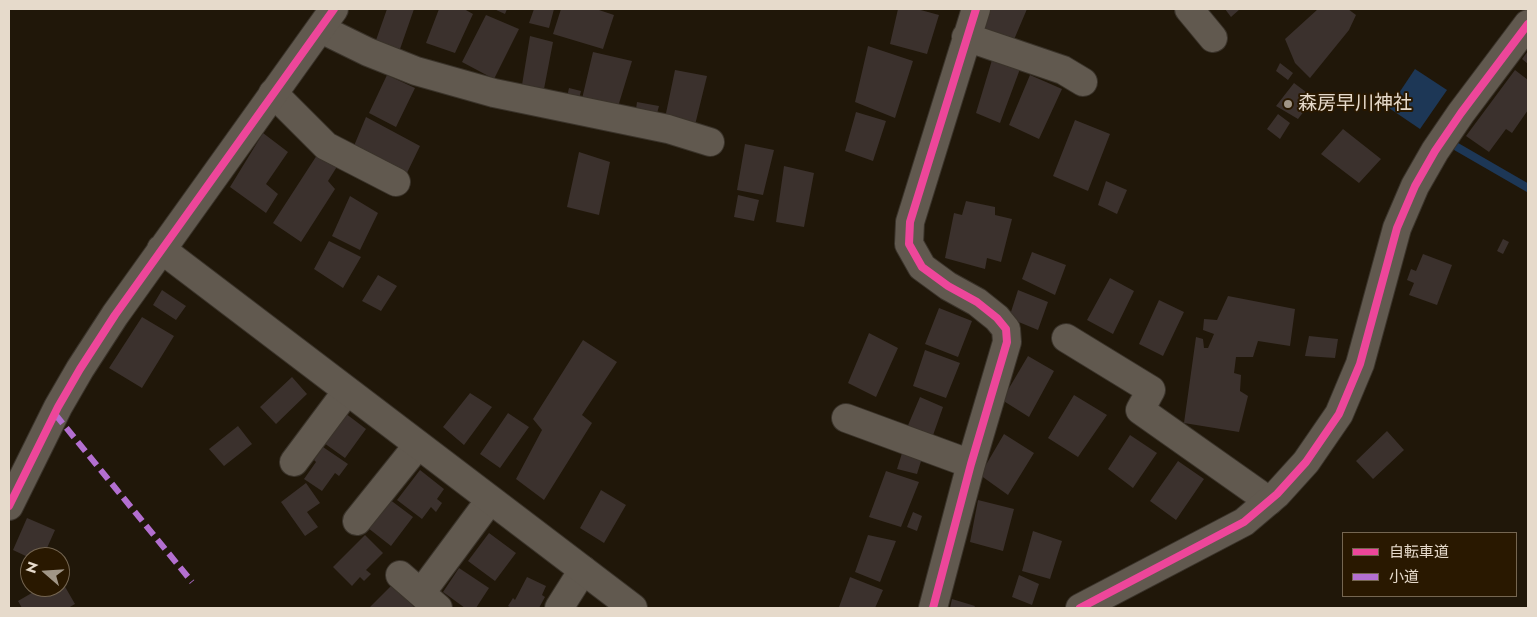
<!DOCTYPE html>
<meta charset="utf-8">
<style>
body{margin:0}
#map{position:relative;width:1537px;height:617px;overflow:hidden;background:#201709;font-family:Jost,"Noto Sans JP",sans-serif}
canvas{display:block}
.frame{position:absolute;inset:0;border:10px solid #e6dacb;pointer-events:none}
.legend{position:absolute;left:1342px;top:532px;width:175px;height:65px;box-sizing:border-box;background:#291800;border:1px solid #756651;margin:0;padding:6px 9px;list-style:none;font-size:15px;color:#e6dacb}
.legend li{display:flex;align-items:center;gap:10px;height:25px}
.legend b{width:25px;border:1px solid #756651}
.north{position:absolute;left:20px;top:547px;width:50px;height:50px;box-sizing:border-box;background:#291800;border:1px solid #756651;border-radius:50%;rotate:289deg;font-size:14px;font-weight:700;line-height:20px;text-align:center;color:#e6dacb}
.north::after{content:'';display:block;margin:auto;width:18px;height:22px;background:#a19687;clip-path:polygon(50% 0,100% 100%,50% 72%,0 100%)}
</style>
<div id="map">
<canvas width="1537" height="617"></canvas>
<div class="frame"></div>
<ul class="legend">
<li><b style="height:6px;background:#ed469a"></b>自転車道</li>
<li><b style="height:6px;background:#b36fd0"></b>小道</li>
</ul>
<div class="north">N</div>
</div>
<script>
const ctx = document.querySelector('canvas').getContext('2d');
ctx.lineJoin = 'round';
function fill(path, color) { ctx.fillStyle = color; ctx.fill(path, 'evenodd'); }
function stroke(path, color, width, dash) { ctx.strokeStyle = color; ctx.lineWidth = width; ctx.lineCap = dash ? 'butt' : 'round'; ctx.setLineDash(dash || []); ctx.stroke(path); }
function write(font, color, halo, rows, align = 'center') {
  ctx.font = font + ' Jost,"Noto Sans JP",sans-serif'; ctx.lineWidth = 4; ctx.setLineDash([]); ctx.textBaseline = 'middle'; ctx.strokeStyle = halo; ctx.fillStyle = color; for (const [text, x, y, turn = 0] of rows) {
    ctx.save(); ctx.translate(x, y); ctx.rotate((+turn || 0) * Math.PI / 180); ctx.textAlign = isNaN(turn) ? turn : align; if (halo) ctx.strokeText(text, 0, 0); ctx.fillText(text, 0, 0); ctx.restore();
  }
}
const water = new Path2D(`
 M1415,69L1447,90L1420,129L1389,108Z`);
const stream = new Path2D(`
 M1457,147L1528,188`);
const building = new Path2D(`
 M387,9H414L399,52L375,43Z
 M439,9H464L473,14L455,53L426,43Z
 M494,9H507L505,14Z
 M534,9H554L549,28L529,23Z
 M561,9H596L614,15L603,49L553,34Z
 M898,9H917L939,15L927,54L890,44Z
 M987,9H1027L1013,42L979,30Z
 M1225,9H1240L1231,17Z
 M1318,9H1348L1356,15L1349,30L1310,78L1295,63L1285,39Z
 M486,15L519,29L494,79L462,62Z
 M530,36L553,42L544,89L522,85Z
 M868,46L913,61L895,118L855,102Z
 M1528,51V64L1522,59Z
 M593,52L632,61L617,110L581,103Z
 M992,60L1020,69L1000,123L976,113Z
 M1280,63L1293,73L1288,80L1276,71Z
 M675,70L707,76L695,125L665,118Z
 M1515,70L1528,80L1527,87L1528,110L1512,133L1506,129L1489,152L1466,136Z
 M387,75L415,88L396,127L369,113Z
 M1030,75L1062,89L1039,139L1009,125Z
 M1294,83L1314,98L1298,119L1276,106Z
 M569,88L581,91L578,103L566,101Z
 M637,102L659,106L655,121L635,116Z
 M856,112L886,121L873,161L845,151Z
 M1278,114L1290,123L1280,139L1267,129Z
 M366,117L420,146L405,177L351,153Z
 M1075,120L1110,134L1088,191L1053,176Z
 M1343,129L1381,159L1359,183L1321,154Z
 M263,133L288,152L266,184L278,194L266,213L230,187Z
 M745,144L774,150L763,195L737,190Z
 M319,152L338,165L328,181L335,189L301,242L273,223Z
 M579,152L610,162L599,215L567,207Z
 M784,166L814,173L804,227L776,222Z
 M1106,181L1127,190L1117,214L1098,205Z
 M738,195L759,200L754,221L734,217Z
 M350,196L378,213L360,250L332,236Z
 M966,201L995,207V215L1012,219L1001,262L987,258L985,269L945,258L954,213L962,215Z
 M1503,239L1509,242L1503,254L1497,251Z
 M329,241L361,257L343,288L314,269Z
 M1032,252L1066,265L1055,295L1022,279Z
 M1423,254L1452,265L1437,305L1409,295L1414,283L1407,280L1411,269L1416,271Z
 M378,275L397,286L381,311L362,301Z
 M1110,278L1134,291L1113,334L1087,320Z
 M162,290L186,306L176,320L153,305Z
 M1018,290L1048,302L1038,330L1009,318Z
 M1228,296L1295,309L1290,346L1258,341L1253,357H1236L1234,373L1241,375L1240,391L1248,396L1239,432L1184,423L1196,337L1203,339L1204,348H1208L1214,334L1203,330L1204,319L1217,320Z
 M1159,300L1184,312L1163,356L1139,344Z
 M939,308L972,321L958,357L925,344Z
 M142,317L174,336L142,388L109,368Z
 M869,333L898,348L876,397L848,383Z
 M1309,336L1338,339L1335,358L1305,356Z
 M583,340L617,362L582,415L592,423L544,500L516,479L542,430L533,419Z
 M925,350L960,363L946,398L913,386Z
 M1028,356L1054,371L1029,417L1002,400Z
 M292,377L307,394L276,424L260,407Z
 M470,393L492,407L464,445L443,427Z
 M1074,395L1107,415L1078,457L1048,438Z
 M920,397L943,407L931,441L906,430Z
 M345,413L366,429L345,458L324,443Z
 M508,413L529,427L500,468L480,454Z
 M238,426L252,444L224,466L209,449Z
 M1387,431L1404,450L1373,479L1356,461Z
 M1004,434L1034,453L1008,495L980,475Z
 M1130,435L1157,453L1133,488L1108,469Z
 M323,447L348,464L339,476L335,473L322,491L304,479L316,462L314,460Z
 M903,450L923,455L917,474L897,469Z
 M1178,461L1204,479L1176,520L1150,501Z
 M420,470L444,489L437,499L442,503L436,512L431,507L422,519L397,500Z
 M886,471L919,482L901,527L869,517Z
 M306,483L320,503L307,512L318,527L305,536L281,502Z
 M601,490L626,505L604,543L580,528Z
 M389,499L413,517L391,546L368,528Z
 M978,500L1014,509L1003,551L970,542Z
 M913,512L922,516L917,531L907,527Z
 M27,518L55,530L43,557L30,558L13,550Z
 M1033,531L1062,541L1050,579L1022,571Z
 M489,533L516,553L495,581L468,561Z
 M365,535L383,553L366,570L371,574L364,581L360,577L352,586L333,567Z
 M868,535L896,541L880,582L855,572Z
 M459,568L489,588L476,608H465L443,592Z
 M1019,575L1039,584L1032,605L1012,597Z
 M527,577L546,586L542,595L545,597L539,608H512L508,606L513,598L515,600Z
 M850,577L883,590L875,608H843L839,607Z
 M60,578L75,604L68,608H22L18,601L42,587H60Z
 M392,585L415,608H371L370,607Z
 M952,599L975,606L974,608H950Z`);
const minor = new Path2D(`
 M1189,9L1213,38
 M321,29L368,52L416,71L494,93L668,129L710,142
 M966,37L1063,70L1083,82
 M273,93L326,146L396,182
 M1066,338L1151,390L1140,410L1269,501
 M846,418L971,464
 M294,462L347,391
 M357,521L418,445
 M400,575L438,608
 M421,593L490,500
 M559,608L583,570
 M933,608L971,464L1007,342L1006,329L997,318L977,302L948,286L922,267L909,244L910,222L976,9`);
const tertiary = new Path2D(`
 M161,249L633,608
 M9,506L58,407L80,369L115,315L334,9
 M1080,608L1244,522L1277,494L1306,462L1339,414L1360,364L1397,228L1415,186L1435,151L1461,113L1528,24`);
const quiet = new Path2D(`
 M55,414L192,582`);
const cycleway = new Path2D(`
 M9,506L58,407L80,369L115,315L334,9
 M933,608L971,464L1007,342L1006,329L997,318L977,302L948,286L922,267L909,244L910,222L976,9
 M1080,608L1244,522L1277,494L1306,462L1339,414L1360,364L1397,228L1415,186L1435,151L1461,113L1528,24`);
const markers = [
 [1288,104,5,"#a19687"]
];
const poiNames = [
 ["森房早川神社",1298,104]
];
fill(water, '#1d3756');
stroke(stream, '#1d3756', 8);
fill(building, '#3b312d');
stroke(minor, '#3a332a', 30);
stroke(tertiary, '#3a332a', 30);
stroke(minor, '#61594f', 28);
stroke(tertiary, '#61594f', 28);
stroke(quiet, '#b36fd0', 6, [12, 6]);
stroke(cycleway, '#ed469a', 8);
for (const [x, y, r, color] of markers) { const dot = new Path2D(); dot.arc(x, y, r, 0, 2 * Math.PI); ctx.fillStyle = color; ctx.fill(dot); stroke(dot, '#291800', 2); }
write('19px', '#e6dacb', '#291800', poiNames, 'left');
</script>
